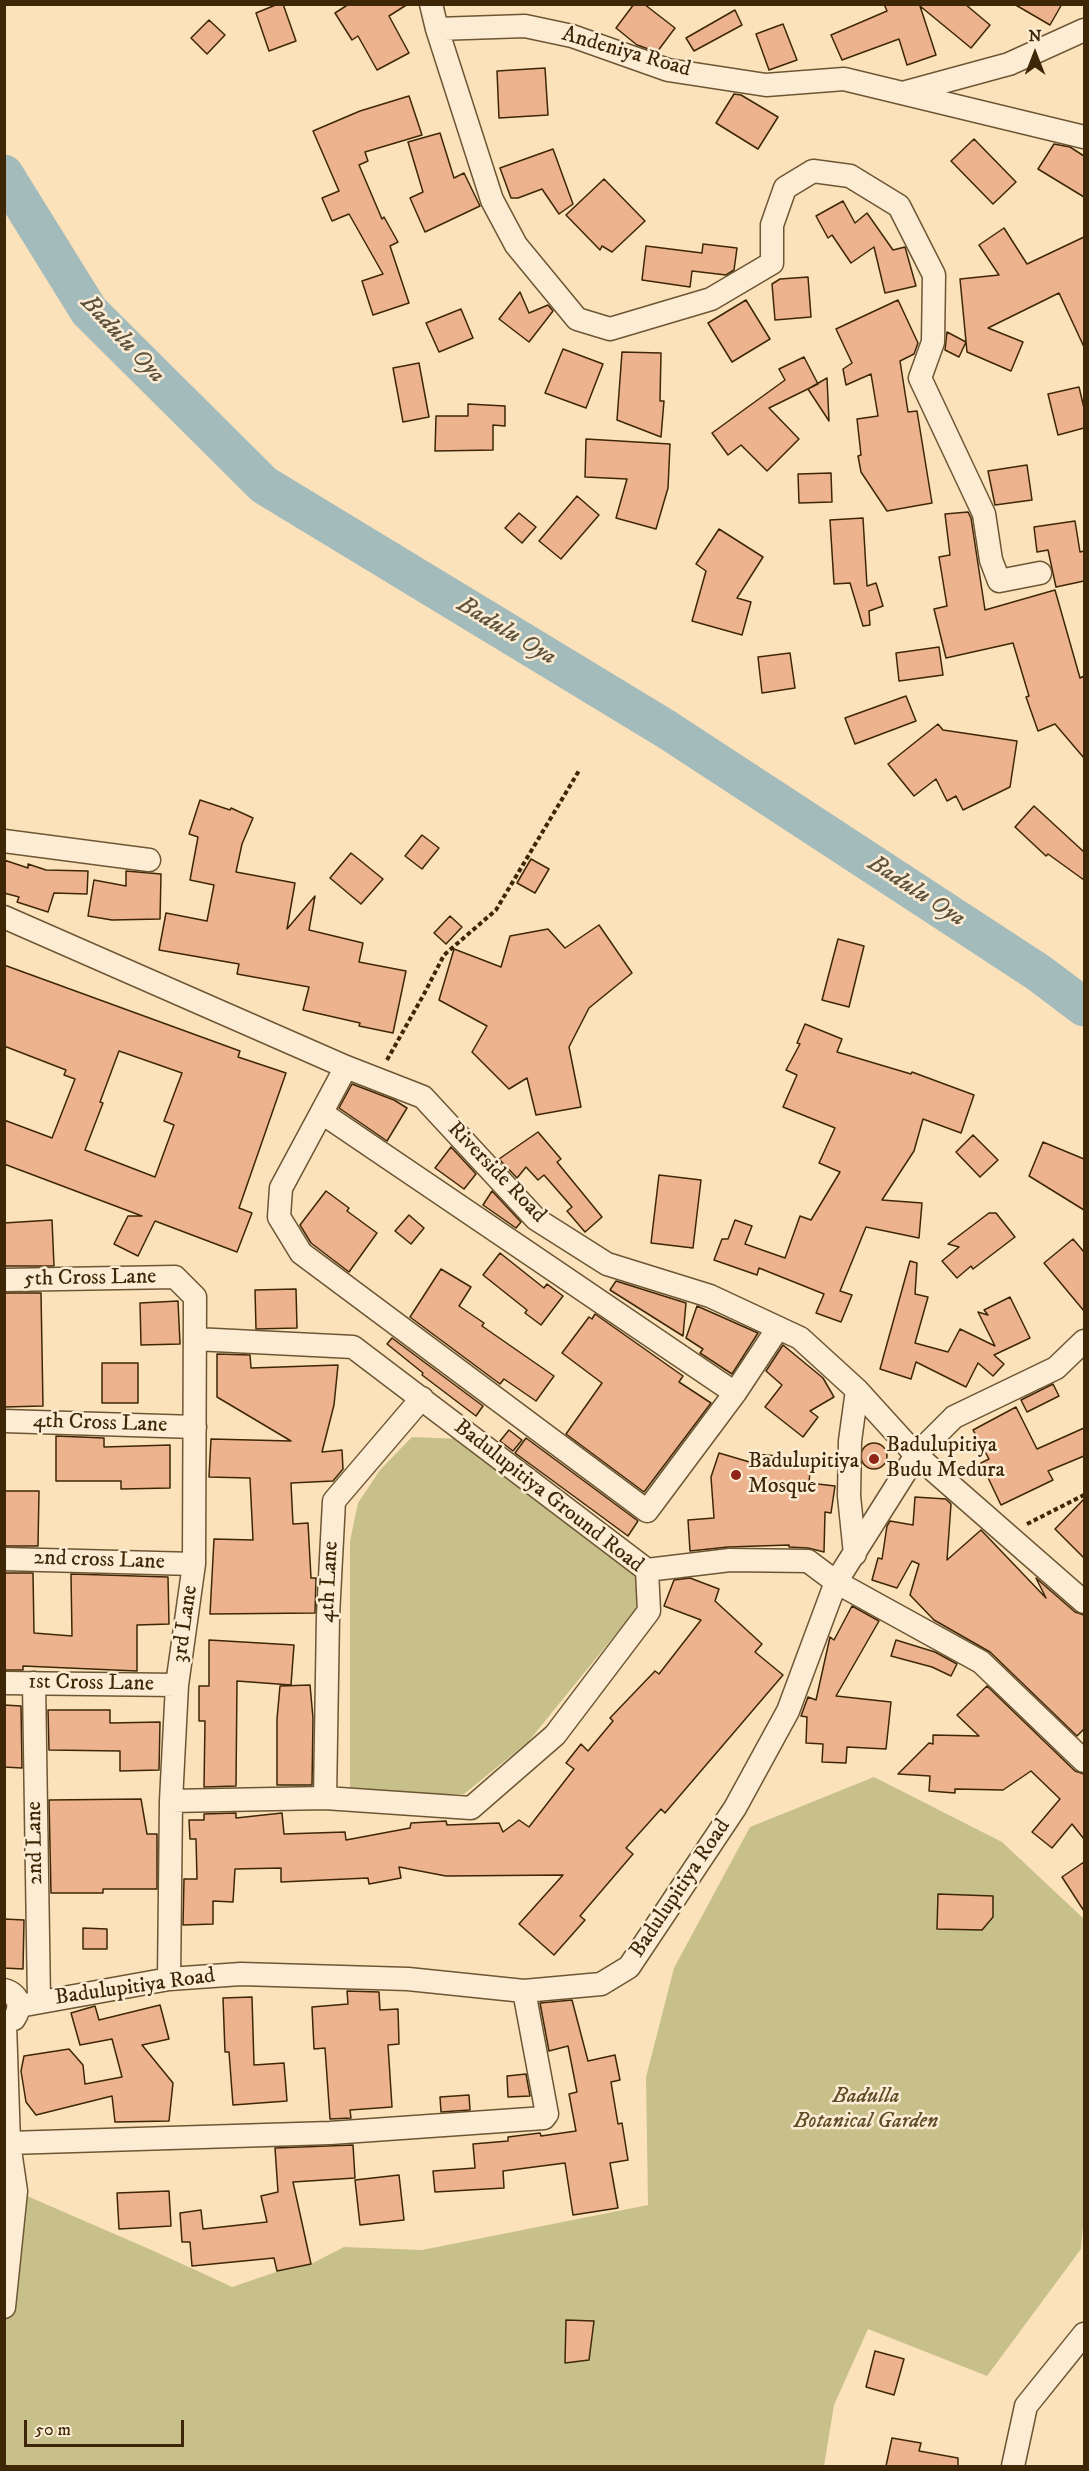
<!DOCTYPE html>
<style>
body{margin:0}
#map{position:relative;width:1089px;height:2471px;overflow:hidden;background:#fbe2bb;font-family:"IM FELL DW Pica",serif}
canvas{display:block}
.frame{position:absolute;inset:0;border:6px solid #3e2706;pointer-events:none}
.north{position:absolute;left:1005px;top:24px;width:60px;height:60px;-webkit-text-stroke:4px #fcecd3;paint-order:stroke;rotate:0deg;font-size:16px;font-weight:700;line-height:24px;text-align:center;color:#3e2706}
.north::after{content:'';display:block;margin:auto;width:21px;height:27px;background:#3e2706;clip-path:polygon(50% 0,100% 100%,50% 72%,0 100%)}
.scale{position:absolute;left:24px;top:2420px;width:160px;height:27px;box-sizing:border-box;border:3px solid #3e2706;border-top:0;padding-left:8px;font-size:18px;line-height:21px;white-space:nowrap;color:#3e2706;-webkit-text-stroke:4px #fcecd3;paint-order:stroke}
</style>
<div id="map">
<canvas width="1089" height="2471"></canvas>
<div class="frame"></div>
<div class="north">N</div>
<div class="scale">50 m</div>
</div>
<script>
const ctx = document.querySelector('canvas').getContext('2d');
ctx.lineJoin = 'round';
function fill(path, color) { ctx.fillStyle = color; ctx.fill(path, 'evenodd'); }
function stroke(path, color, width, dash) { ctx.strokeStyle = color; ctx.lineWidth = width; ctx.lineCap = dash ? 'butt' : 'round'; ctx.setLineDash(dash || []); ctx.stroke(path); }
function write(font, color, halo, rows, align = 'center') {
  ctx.font = font + ' "IM FELL DW Pica",serif'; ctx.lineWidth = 5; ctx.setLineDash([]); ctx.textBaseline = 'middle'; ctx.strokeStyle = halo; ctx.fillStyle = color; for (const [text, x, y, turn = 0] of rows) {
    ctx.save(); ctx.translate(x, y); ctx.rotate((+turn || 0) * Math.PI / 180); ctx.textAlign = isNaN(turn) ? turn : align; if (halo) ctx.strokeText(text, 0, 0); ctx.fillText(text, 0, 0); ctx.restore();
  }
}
const green = new Path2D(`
 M412,1437L460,1439L638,1578L636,1609L528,1742L464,1794H371L350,1791V1541L358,1503L380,1470Z
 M874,1777L1002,1842L1084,1919V2214L1081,2249L987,2376L868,2329L834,2405L824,2466H5L4,2307L16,2191C88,2223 161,2253 232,2287L285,2269L311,2264L344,2247L422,2250L648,2205L646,2077L674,1968L750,1827Z`);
const river = new Path2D(`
 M4,174L89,311L264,485L666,729L1039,973L1084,1007`);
const building = new Path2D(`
 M278,4H283L296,41L269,51L256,13Z
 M349,4H408L389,16L409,53L377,70L358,36L352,40L335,13Z
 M634,4H644L675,28L657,52L637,45L616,28Z
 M884,4H965L990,25L971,48L920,6L936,55L907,65L899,39L842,60L831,35L887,11Z
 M1014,4H1062L1050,25Z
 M735,10L742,25L694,51L686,38Z
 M209,20L225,35L207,54L191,38Z
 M783,24L797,60L769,70L756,34Z
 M545,68L548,115L499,118L497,71Z
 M734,94L741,95L778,117L758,149L716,123Z
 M409,96L422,135L365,152L368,161L359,165L382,219L384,217L398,242L390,246L409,303L373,315L362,281L383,274L349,214L332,221L322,198L339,191L313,131L360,111Z
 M440,133L454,178L464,173L480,206L425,232L410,198L423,192L408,142Z
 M974,139L1016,182L993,204L951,161Z
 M1054,144L1070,147L1084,156V197L1038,169Z
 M553,149L573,204L559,214L542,189L518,198H511L500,168Z
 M604,179L645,221L612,252L602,246L600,250L566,215Z
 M843,201L855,223L867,213L893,250L905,247L916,286L885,293L874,247L851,263L832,235L828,238L816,216Z
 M1004,228L1027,264L1084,237V347L1059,293L988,328L1023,342L1011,371L967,352L960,279L999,275L979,245Z
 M703,244L737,248L734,270L726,275L692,271L690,287L642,280L646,246L702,253Z
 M808,277L811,317L775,320L772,284L780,279Z
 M520,292L529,313L548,305L553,311L529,342L499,319Z
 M746,300L770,339L732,362L708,323Z
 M898,300L918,343L914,354L900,361L908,412L917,411L932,503L887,511L861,472L858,456L861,455L857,419L878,416L871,374L846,385L843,369L852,363L836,329Z
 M461,309L473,338L439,352L426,323Z
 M947,332L966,342L959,357L945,350Z
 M563,349L603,364L586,408L545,393Z
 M622,352L661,353L660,401H664L661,437L617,420Z
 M804,357L818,384L769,408L799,439L767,471L741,445L728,455L712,433L785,380L779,369Z
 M419,363L429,417L403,422L393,368Z
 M827,378L829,421L808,389Z
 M1079,387L1084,408V428L1058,435L1048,394Z
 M468,404L505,406V426L493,425V450L435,451L436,416H468Z
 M586,439L670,444L668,488L656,529L616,518L627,479L585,477Z
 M1027,465L1032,500L995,505L988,471Z
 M831,473L832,502L799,503L798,474Z
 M577,496L599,515L561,559L539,541Z
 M968,512L971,518L985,610L1055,590L1080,678L1084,676V758L1055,724L1038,731L1026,697L1029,696L1013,643L946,658L934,609L947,606L939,557L950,555L945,514Z
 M519,513L536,527L522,543L505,528Z
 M863,518L867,586L876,583L883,606L869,611L870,625L863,626L850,583L834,584L830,520Z
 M1075,521L1080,552L1084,551V581L1056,587L1048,550L1037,552L1034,527Z
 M719,529L763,557L737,598L751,602L742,635L692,621L706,571L696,564Z
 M939,647L943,675L899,681L896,653Z
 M790,653L795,688L762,693L758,657Z
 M906,696L916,721L855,744L845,718Z
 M938,724L943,730L1017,741L1010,787L963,810L956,796L947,801L936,779L914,796L888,764Z
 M200,800L230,810L231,808L253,818L242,844L236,872L295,883L287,929L315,896L309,930L363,943L359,962L406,971L393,1033L359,1026L360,1023L303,1010L309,987L237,974L239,964L159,950L166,913L207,921L214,885L190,880L198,837L189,834Z
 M1034,806L1084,852V880L1048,854L1046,856L1015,827Z
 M422,835L439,848L422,869L405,856Z
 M351,853L383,879L361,904L330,878Z
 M531,859L549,869L535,893L517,883Z
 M4,860L28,868V864L46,870L88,871L87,894L54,893L48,912L17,902L19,897L4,893Z
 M126,871L161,874L160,919L112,920L88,916L94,880L126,886Z
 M450,916L462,927L446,944L434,933Z
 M599,925L632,973L589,1008L569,1047L581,1107L536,1115L527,1078L509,1089L472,1052L487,1026L439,1000L454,949L501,967L510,936L548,929L565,948Z
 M838,939L864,946L849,1007L822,1000Z
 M4,965L240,1051L238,1057L286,1073L239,1208L252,1213L237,1252L155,1221L138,1256L114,1244L128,1216H142L4,1164V1120L52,1138L75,1079L64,1075L66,1070L4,1046ZM119,1051L182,1073L164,1121L174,1125L155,1177L85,1150L103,1103L100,1102Z
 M805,1024L842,1039L837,1052L911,1074L912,1072L974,1095L961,1133L923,1119L914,1151L882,1200L922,1203L919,1238L866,1227L840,1291L852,1295L841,1322L816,1313L824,1294L759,1268L757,1275L714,1260L722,1239H728L735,1220L752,1226L745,1244L785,1258L800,1216L811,1220L840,1172L819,1163L835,1128L783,1107L797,1075L786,1070L800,1044L797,1043Z
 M352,1084L394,1100L407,1108L387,1141L339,1108Z
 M538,1132L561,1159L557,1162L602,1217L585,1232L567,1211L572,1207L544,1175L538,1180L526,1167L517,1178L499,1159Z
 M973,1135L998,1160L980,1177L956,1152Z
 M1043,1142L1084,1159V1210L1029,1176Z
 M451,1147L476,1174L464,1189L435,1168Z
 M659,1175L701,1180L693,1248L651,1243Z
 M326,1191L349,1208L347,1211L377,1233L349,1272L311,1243L300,1225Z
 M492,1191L521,1222L516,1228L483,1205Z
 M989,1213H996L1015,1237L973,1269L971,1266L957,1278L942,1261L959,1247L948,1244Z
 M409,1215L424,1228L411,1244L395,1231Z
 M52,1220L54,1266H4V1223Z
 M1073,1239L1084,1252V1311L1044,1263Z
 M500,1253L544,1288L547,1284L563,1296L541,1325L525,1313L527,1310L483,1275Z
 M910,1261L917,1263L915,1294L928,1297L915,1343L948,1352L960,1329L995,1346L978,1312L988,1315L984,1310L1010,1297L1030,1338L994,1355L1004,1364L993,1376L978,1363L966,1387L916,1362L911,1379L880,1369Z
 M441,1269L471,1287L459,1306L484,1323L482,1326L554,1376L536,1401L504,1379L500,1384L410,1317Z
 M616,1281L686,1303L683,1336L610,1290Z
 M296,1289L297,1328L256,1329L255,1290Z
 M4,1293H41L43,1406L4,1407Z
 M178,1301L180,1344L141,1345L140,1303Z
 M697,1306L758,1333L732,1374L700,1353L703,1349L686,1338Z
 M595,1314L683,1376L679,1382L711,1403L644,1492L566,1434L602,1383L562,1353L589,1317L592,1319Z
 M392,1338L483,1406L476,1416L422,1375L423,1373L387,1344Z
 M783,1345L823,1378L834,1397L810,1411L818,1417L803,1437L765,1407L782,1385L766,1371Z
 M217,1354L250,1355L251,1368L338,1365L334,1405L322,1452L342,1450L343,1469L333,1481L291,1483L293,1524L308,1523L311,1578H316L315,1613L210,1614L214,1539L253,1540L250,1478L209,1477L211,1439L291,1441L217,1397Z
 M102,1363H138V1403H102Z
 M1053,1384L1059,1396L1027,1412L1021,1400Z
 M1016,1407L1037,1449L1084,1428V1456L1048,1471L1053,1480L1001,1505L981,1463L989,1459L973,1430Z
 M509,1430L522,1440L513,1451L500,1441Z
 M56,1436L104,1438V1447L170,1445V1488L121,1489V1481H56Z
 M526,1438L638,1521L628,1536L515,1453Z
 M861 1456a13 13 0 1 1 26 0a13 13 0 1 1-26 0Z
 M719,1453L753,1463L756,1454L811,1459L809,1483L835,1486L831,1513L825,1512L824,1552L808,1548L789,1547V1545L728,1547L690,1551L688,1520L714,1518L711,1477Z
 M4,1491H39L38,1546H4Z
 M915,1497L946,1499L951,1504L947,1560L981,1530L1046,1598L1036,1578L1075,1612L1084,1615V1729L1077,1736L990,1652L934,1620L910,1595L919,1564L912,1561L897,1588L872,1580L878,1558L882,1559L887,1526L890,1521L913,1525Z
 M1084,1499V1558L1055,1529Z
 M4,1573H33L34,1633L72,1636L71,1574L168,1577L169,1624L137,1625V1671L23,1666V1670H4Z
 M690,1578L719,1589L715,1601L762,1644L755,1652L783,1675L665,1813L661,1809L626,1848L633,1854L580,1916L585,1920L554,1955L519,1924L563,1875L446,1876L399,1867L401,1878L369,1884L368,1878L281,1882V1868L235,1869L233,1902L213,1901V1924L183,1925L184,1879H197L196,1839H190L189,1820H204V1814L236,1813V1818L282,1813L284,1834L345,1832L346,1840L410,1828L411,1823L446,1821L447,1825L499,1823L503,1832L519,1820L529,1827L574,1769L566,1763L581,1744L588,1751L613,1721L610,1718L655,1671L659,1674L701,1620L664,1606L674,1580Z
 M852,1606L879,1621L836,1696L891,1702L886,1749L847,1747L846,1763L822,1762L823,1744L806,1743L807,1717L801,1716L808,1697L816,1700L830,1637L834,1640Z
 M209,1640L294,1645L291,1685L237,1681L236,1786L204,1787L205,1721H199V1686H209Z
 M896,1640L935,1652L957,1664L951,1676L932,1667L891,1656Z
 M310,1685L313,1718L312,1785H277V1719L280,1686Z
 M987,1686L1075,1771L1084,1774V1839L1072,1824L1052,1848L1032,1832L1060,1799L1031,1771L1003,1790L955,1789V1793L929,1791L930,1776L898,1774L929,1743L933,1744V1735L979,1736L957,1715Z
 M4,1705L21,1706L22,1768L4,1767Z
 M48,1710H110V1723L160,1722L159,1770L120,1771V1751L49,1750Z
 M141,1799L147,1834H157V1889H103V1893H51L49,1800Z
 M1084,1862V1911L1062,1877Z
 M938,1894L993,1896V1917L982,1930L937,1929Z
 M4,1919L24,1920L23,1969L4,1968Z
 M83,1928L107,1929V1949H83Z
 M347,1991L379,1992L380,2010L398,2009L399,2044L388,2045L392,2107L350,2110L351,2118L330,2119L325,2048L314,2049L312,2007L348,2004Z
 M252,1997L254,2065L284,2063L287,2101L233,2105L229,2052H225L223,1998Z
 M572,2000L588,2061L615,2055L620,2080L611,2082L618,2124L622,2123L628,2160L610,2163L618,2208L573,2215L565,2163L503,2171L504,2188L435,2192L433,2171L475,2168L473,2144L508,2141V2137L540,2133L541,2136L576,2131L569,2094L577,2092L568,2046L549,2051L540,2003Z
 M160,2005L169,2039L142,2045L173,2083L169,2121L115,2122L112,2096L36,2115L26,2102L21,2071L24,2056L69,2049L83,2065L85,2084L122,2077L112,2039L80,2045L71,2013L95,2006L99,2020Z
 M526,2074L530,2096L508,2097L507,2076Z
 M469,2095L470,2110L441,2112L440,2097Z
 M353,2145L355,2178L293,2182L311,2264L277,2271L274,2258L192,2266L190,2242H182L180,2213L201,2210L203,2229L267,2222L261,2196L278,2192L275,2148Z
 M399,2175L404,2220L360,2225L355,2180Z
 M169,2191L171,2226L119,2229L117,2193Z
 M566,2320L594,2321L589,2360L565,2363Z
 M875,2351L904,2359L894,2395L866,2387Z
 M892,2438L921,2443L919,2451L958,2458V2466H886Z`);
const path = new Path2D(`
 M387,1060L424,994L444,955L496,910L580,769
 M1027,1524L1084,1495`);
const minor = new Path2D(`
 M431,4L437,29L525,26L572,36L668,70L766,85L844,79L1084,137
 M437,29L492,200L516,245L577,319L610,329L711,299L772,263V225L785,188L813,171L850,176L899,206L934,275L933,342L920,378L984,514L991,560L999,581L1040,573
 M906,92L1009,64L1084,30
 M4,841L149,860
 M4,917L346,1067L423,1097L536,1219L607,1264L710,1296L800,1338L857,1390L916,1455L1084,1602
 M346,1067L281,1188L279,1217L301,1253L647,1511L735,1393L778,1328
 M322,1113L735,1393
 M4,1280L175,1277L195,1297L194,1564L177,1685L171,1801L169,1979
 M4,1421L195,1427
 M855,1554L849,1496L850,1441L857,1390
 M4,1559L194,1564
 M647,1570L730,1560L808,1561L836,1582L981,1662L1084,1761
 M4,1683L177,1685
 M34,1683L39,2002
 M325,1798L328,1616L334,1501L422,1398
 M171,1801L325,1798L471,1808L555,1735L649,1611L647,1570L353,1347L195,1339
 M4,1990C19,1994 22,2007 14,2019
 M19,2006L169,1979L241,1974L408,1979L524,1991L601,1984L629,1967L735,1808L788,1711L836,1582L916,1455L954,1417L1056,1368L1084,1341
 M9,2143L330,2133L544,2118L547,2114L524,1991
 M4,2307L16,2191L9,2143L5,2024
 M1013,2466L1026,2406L1084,2334`);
const markers = [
 [874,1459,6,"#8f2418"],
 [736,1475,6,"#8f2418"]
];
const streetNames = [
 ["Andeniya Road",626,53,16],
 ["Riverside Road",496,1173,46],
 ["5th Cross Lane",90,1279,-1],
 ["4th Cross Lane",100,1424,2],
 ["Badulupitiya Ground Road",548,1497,38],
 ["2nd cross Lane",99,1561,2],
 ["4th Lane",330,1582,-87],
 ["3rd Lane",186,1624,-82],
 ["1st Cross Lane",91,1684,1],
 ["2nd Lane",36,1843,-91],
 ["Badulupitiya Road",681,1889,-56],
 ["Badulupitiya Road",135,1988,-8]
];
const poiNames = [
 ["Badulupitiya",886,1446],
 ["Budu Medura",886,1471],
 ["Badulupitiya",748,1462],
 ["Mosque",748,1487]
];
const parkNames = [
 ["Badulla",866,2097],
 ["Botanical Garden",866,2122]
];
const waterNames = [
 ["Badulu Oya",122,340,47],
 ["Badulu Oya",506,632,31],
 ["Badulu Oya",916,892,33]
];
fill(green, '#c7c08b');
stroke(river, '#a4bbbc', 39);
fill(building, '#edb38e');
stroke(building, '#3e2706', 1.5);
stroke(minor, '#6d5633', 25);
stroke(path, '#3e2706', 4, [4.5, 3]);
stroke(minor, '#fcecd3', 22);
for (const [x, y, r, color] of markers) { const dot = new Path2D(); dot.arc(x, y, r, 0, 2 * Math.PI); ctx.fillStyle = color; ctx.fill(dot); stroke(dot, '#fcecd3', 2); }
write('22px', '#3e2706', '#fcecd3', streetNames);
write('22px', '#3e2706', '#fcecd3', poiNames, 'left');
write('italic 22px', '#604d27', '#fcecd3', parkNames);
write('italic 24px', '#5d533d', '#fcecd3', waterNames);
</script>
